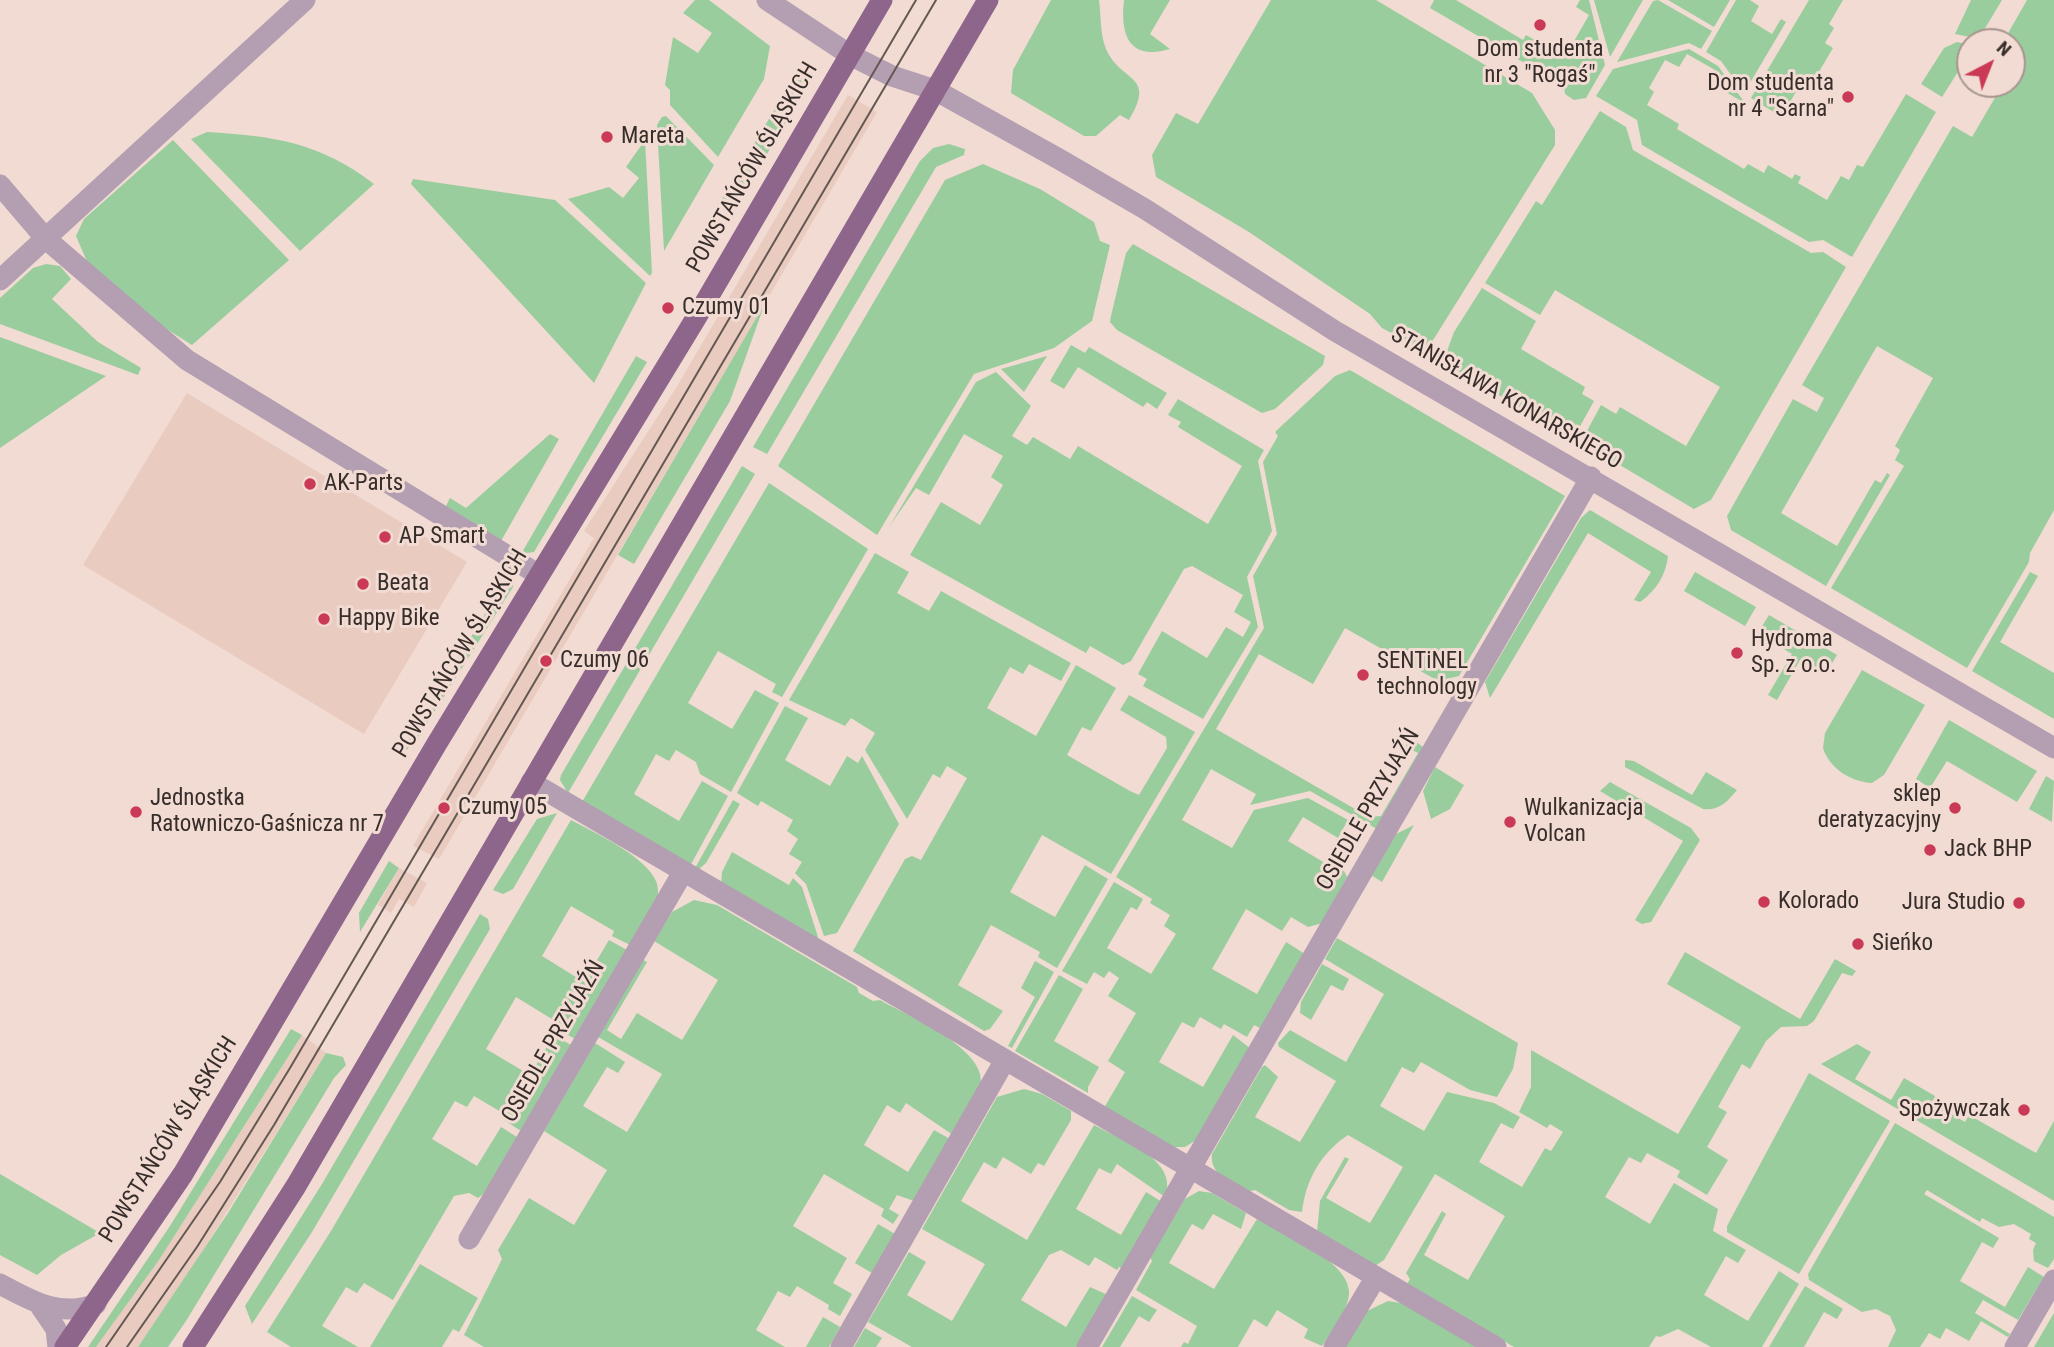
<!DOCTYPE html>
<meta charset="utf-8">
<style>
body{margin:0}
#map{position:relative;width:2054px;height:1347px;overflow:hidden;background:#f1dbd2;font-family:"Roboto Condensed",sans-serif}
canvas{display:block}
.north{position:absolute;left:1956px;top:28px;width:70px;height:70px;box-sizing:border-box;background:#f1dbd2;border:2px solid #a7968f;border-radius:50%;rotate:42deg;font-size:19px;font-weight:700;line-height:28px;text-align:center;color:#372e2b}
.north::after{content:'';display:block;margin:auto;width:24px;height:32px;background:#ca3a57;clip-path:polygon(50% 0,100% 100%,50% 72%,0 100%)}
</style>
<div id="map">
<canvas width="2054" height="1347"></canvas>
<div class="north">N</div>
</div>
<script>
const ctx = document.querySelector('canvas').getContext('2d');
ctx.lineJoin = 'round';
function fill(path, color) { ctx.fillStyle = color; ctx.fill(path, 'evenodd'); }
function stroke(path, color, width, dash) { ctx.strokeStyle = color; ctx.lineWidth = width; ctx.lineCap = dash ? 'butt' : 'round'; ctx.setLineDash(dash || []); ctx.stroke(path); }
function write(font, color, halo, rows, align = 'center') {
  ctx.font = font + ' "Roboto Condensed",sans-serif'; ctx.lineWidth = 6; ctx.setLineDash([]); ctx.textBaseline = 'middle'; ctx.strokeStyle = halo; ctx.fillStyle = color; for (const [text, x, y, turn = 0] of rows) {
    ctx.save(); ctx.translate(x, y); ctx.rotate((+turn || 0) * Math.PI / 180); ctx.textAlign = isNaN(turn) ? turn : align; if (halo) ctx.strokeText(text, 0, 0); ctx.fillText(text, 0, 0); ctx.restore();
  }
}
const built = new Path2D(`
 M848,95L877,112L439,859L413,846L594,538L584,531L676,388Z
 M187,393L467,562L364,734L83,565Z
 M399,868L427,883L414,907L399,899L391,913L378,905Z
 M302,1035L326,1053L185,1279L138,1347H96L159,1260Z`);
const green = new Path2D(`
 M695,0H709L770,46L764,79L718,157L670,105V90L665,85L673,37L698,53L712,33L683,13Z
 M1051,0H1099C1101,15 1100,34 1106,49C1121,83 1157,74 1129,120L1120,115L1096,136H1084L1011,93L1013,70Z
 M1124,0H1170L1150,34L1170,49C1129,61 1120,35 1124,0Z
 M1271,0H1376L1532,93L1555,130V145L1430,345L1423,350L1382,328L1370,314L1249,232L1156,177L1152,155L1176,113L1198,124Z
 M1434,0H1456L1523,40L1526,35L1559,54L1567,40L1573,43L1589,15L1576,7L1580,0H1589L1605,65L1586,98L1574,100L1565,94L1564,86L1430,8Z
 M1594,0H1643L1610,57Z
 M1658,0L1712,31L1701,49L1689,43L1617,62L1653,1Z
 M1668,0H1730L1714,27Z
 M1736,0H1750L1759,6L1751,21L1772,34L1781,19L1786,22L1744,93L1721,61L1706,52Z
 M1809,0H1843L1829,24L1834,28L1825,43L1833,48L1807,92L1798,88L1789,104L1784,101L1777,114L1751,98Z
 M1971,0H2002L1981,35L1975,38L1955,34Z
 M2027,0H2054V510L2030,553L2029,562L1967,668L1831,588L1904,466L1895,460L1900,450L1895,446L1933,378L1877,346L1781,513L1837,546L1875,480L1881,483L1887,473L1890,475L1826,586L1731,530L1727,516L1793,399L1817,412L1824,398L1802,385L1953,126L1972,137L2003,84H2012V70L2020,56L2012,51V42H2003Z
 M1957,42L1970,45V53L1942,97L1921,84L1944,48Z
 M1689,49L1718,66L1745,103L1708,82L1715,70L1687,54L1679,67L1665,60L1649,88L1654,92L1647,105L1679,124L1677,129L1744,169L1748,164L1764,173L1768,165L1792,179L1795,174L1801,177L1798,183L1827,200L1841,176L1849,180L1857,165L1863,167L1906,94L1936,112L1852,257L1823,240L1809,242L1642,145L1637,120L1596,96L1613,69Z
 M803,69V93L734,210L720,202L793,78Z
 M1600,111L1626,127L1633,150L1811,253L1823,252L1846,267L1711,500L1694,509L1581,442L1601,405L1616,414L1620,407L1686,446L1720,387L1555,290L1540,315L1485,283L1536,201L1542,205Z
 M666,116L714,165L664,251L657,125L662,117Z
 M207,132C274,136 319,142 374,184L300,251L191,139Z
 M173,140L289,260L192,345L144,315L91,271L76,236L84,219Z
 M645,140L652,273L650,276L568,199L609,187L623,198L639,178L626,167Z
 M949,144L965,149L964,155L936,167L767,454L753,447L920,161L933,148Z
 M983,164L1040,189L1094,222L1100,241L1110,245L1092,321L1054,348L974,374L877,535L778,466L945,180Z
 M413,179L555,200L646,283L594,383L411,184Z
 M1133,244L1325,356L1323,365L1275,409L1262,413L1117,330L1110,322L1111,316L1126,253Z
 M46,264L60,266L71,279L52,299L98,342L141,368L138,375L0,324V298L33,268Z
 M1482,288L1536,321L1521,349L1585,387L1582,394L1594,401L1573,439L1443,362L1454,332Z
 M765,303L730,401L634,564L618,555Z
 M0,337L106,376L0,448Z
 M1071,345L1085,353L1089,347L1167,393L1157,409L1147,402L1143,407L1078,367L1064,389L1050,381Z
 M636,356L647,362L534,552L521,554Z
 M1047,356L1024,392L1001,369Z
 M1350,370L1565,496L1459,676L1438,681L1345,628L1313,684L1259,654L1216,729L1369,817L1381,816L1418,753L1406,747L1407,743L1414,740L1423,747L1377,829L1310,791L1250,805L1256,794L1211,769L1182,820L1232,848L1254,810L1308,798L1348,820L1338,838L1303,817L1288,841L1325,863L1330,854L1340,863L1347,877L1323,923L1308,927L1291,917L1282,931L1246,909L1212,969L1257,994L1286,942L1305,954L1262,1029L1254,1025L1247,1037L1224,1024L1221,1029L1200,1017L1194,1028L1182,1022L1159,1062L1203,1087L1233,1035L1251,1049L1196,1140L1185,1147H1172L1104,1108L1125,1072L1108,1061L1136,1013L1108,996L1119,978L1109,971L1104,978L1094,972L1087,984L1062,971L1114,882L1143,899L1137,910L1131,907L1107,948L1151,974L1176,934L1164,926L1170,915L1150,903L1152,899L1116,877L1264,628L1253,576L1277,534L1263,462L1278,436L1275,432L1335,376Z
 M996,372L1031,406L1012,436L1027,445L1033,437L1070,459L1078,446L1208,524L1242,466L1178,427L1181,422L1168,415L1178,399L1264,450L1258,461L1272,531L1247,577L1258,627L1203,719L1143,686L1147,679L1138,674L1162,631L1207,658L1226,627L1243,637L1251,622L1234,612L1243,595L1192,566L1184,569L1131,661L1123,665L1090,646L1086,653L910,555L941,502L980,525L1003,485L991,477L1003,456L964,434L929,495L916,488L889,527L976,382Z
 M550,434L559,439L501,541L444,510L450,498L466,508Z
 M742,466L755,474L568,793L560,780L561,775Z
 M769,483L868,549L782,697L772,692L776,684L718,651L688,703L732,729L755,690L779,703L731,792L700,774L696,762L676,750L669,761L656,754L634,794L679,821L702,781L728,796L689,868L582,802Z
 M1590,510L1668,556C1666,575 1656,591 1640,602L1634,600L1651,572L1588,533L1490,698L1485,682L1581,518Z
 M875,553L909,572L897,593L929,611L941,591L1071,663L1061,681L1029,664L1023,674L1010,667L987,708L1036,736L1076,665L1116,688L1091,731L1082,727L1067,755L1130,791L1139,795L1167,748L1166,737L1120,710L1129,695L1195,732L1111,874L1042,835L1010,892L1055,917L1085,865L1108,879L1057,968L1038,957L1040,952L991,925L958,985L1003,1011L990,1029L984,1031L853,951L905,859L912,856L921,860L967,778L947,766L940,778L933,774L907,819L865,750L875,733L851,718L845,726L789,700Z
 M1695,572L1756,607L1745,626L1684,591Z
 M2030,572L2038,576L2000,642L2054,673V719L1972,671Z
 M510,573L513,587L414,744L399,755Z
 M1769,615L1837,655L1825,675L1800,660L1777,700L1768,695L1792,654L1758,633Z
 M1862,670L1925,705L1884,775L1872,783C1851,782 1829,768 1823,748L1825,733Z
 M785,706L808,718L785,760L830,786L847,756L858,763L862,756L899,824L837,933L824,936L806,884L795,873L802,862L789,854L798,839L787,831L793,820L761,801L758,806L737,793Z
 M1949,720L2037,771L2017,802L1947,761L1930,788L1916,779Z
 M1625,760L1634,761L1692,795L1706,772L1737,790C1727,802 1719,811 1703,809L1625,767Z
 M1435,767L1464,785L1450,809L1431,819L1423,791Z
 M2046,776L2054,781L2052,822L2029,809Z
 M1610,782L1691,828L1700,840L1651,922L1642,924L1635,920L1683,841L1600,791Z
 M733,800L740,804L706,863L697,871L694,870Z
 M557,813L513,889L503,894L493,890L537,819Z
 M571,820C595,833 662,863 658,893C656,910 638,931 630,945L612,936L614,931L571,906L542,956L584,982L609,940L627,950L575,1039L558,1029L560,1024L516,997L486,1049L530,1075L554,1035L571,1045L521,1131L504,1120L506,1115L474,1096L467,1107L455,1101L432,1139L477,1166L501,1127L517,1137L486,1192L478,1198L469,1193L454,1196L393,1300L364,1283L357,1293L346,1287L322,1326L358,1347H291L267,1332L331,1231Z
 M1414,825L1382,882L1371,875L1396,834Z
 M732,852L789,885L793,878L802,887L818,937L816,941L721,885L722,872Z
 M389,861L399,868L360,932L359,913Z
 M694,900L717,905L857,987L859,993L873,1001L880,1000C908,1016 983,1047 981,1082L953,1135L906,1103L900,1113L887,1105L864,1145L908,1172L934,1130L950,1139L914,1201L897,1195L889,1209L899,1215L893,1224L881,1216L884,1209L824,1174L793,1226L847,1258L833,1283L852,1294L840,1316L828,1309L829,1305L797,1286L790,1297L778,1291L756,1330L785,1347H484L464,1335L502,1259L498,1250L529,1198L574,1225L607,1170L544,1131L595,1043L625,1062L618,1073L607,1067L583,1106L627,1132L662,1074L598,1037L643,960L647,962L607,1030L621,1039L637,1013L682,1040L718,980L654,941L672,912Z
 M480,914L488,919L490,929L312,1232L252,1324L245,1306L322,1184Z
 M1337,938L1518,1043L1513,1069L1497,1097L1470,1090L1421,1062L1414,1073L1402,1067L1380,1106L1424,1131L1447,1092L1494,1103L1520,1117L1513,1129L1501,1123L1479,1162L1522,1187L1545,1148L1551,1151L1563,1132L1550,1124L1547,1128L1519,1112L1531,1087V1050L1678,1134L1741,1027L1667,984L1685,952L1800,1019L1835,959L1856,971L1852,976L1842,973L1814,1021L1807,1026L1781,1027L1766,1041L1750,1069L1742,1064L1718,1107L1727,1112L1707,1147L1728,1160L1707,1195L1677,1177L1680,1171L1647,1153L1641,1163L1629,1157L1605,1197L1650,1224L1674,1183L1718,1209L1713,1231L1746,1250L1738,1263L1726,1256L1704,1295L1748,1321L1779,1271L1799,1284L1762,1347H1711L1678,1329L1660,1337L1656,1336L1649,1347H1514L1407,1284L1410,1279L1406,1273L1442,1211L1446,1214L1424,1255L1468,1280L1505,1216L1435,1174L1384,1260L1375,1266L1317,1232L1320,1201L1345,1157L1349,1159L1326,1198L1370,1223L1403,1167L1348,1135C1321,1153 1306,1179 1302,1212L1289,1210L1255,1190L1245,1192C1231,1182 1209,1174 1212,1154L1262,1067L1265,1065L1278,1077L1255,1117L1300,1142L1336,1081L1279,1047L1278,1043L1290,1030L1346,1062L1384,994L1325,959Z
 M1035,961L1054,972L1012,1048L1008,1046L1035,997L1021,988Z
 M1322,964L1349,979L1343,991L1331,985L1311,1020L1300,1013L1301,1002Z
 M1059,975L1083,989L1054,1041L1099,1067L1088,1087V1093L1015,1051Z
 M291,1029L302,1035L159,1260L96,1347H88L170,1226Z
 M1857,1044L1871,1052L1855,1079L1891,1100L1904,1078L1935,1096L1932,1103L1965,1122L1969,1115L2036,1153L2054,1121V1201L1821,1064Z
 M326,1053L343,1057L346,1065L334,1078L186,1321L168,1347H138L228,1213Z
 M1809,1073L1890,1121L1799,1274L1727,1232V1226Z
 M1024,1089L1042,1094L1071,1111V1120L1044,1166L1038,1163L1031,1174L1003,1157L996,1169L984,1162L961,1201L1027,1240L1094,1125C1120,1140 1180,1159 1165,1197L1117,1164L1111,1174L1099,1168L1076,1209L1121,1235L1146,1192L1162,1202L1124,1269L1119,1267L1117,1270L1095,1257L1089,1266L1061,1250L1049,1255L1021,1300L1066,1327L1090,1287L1108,1295L1077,1347H912L868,1322L909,1252L926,1262L907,1295L952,1321L985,1264L922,1229L997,1097Z
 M1895,1123L2054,1217V1259L2048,1268L2034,1261L2033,1250L2036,1243L2029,1239L2031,1234L2014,1224L1999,1227L1982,1218L1980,1222L1927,1190L1924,1194L1999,1238L1993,1248L1982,1242L1960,1281L2005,1307L2028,1267L2044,1277L2018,1320L1983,1300L1975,1313L2010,1334L2008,1337L1981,1321L1969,1341L1946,1328L1940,1339L1929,1333L1920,1347H1888L1896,1330L1890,1316L1876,1309L1862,1312L1809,1280L1808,1274Z
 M0,1174L100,1233L61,1255L37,1275L0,1255Z
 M1199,1191L1212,1193L1246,1213L1241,1229L1213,1214L1203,1230L1192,1224L1169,1263L1214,1289L1257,1219C1282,1233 1349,1261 1349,1292C1349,1311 1331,1331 1322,1346L1304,1338L1308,1329L1277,1310L1267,1327L1254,1319L1238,1347H1181L1184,1342L1188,1344L1197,1326L1136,1290L1152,1261L1150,1257L1185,1199Z
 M878,1224L895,1234L872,1273L855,1263Z
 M420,1264L478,1298L459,1332L453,1329L442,1347H370Z
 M1805,1286L1843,1309L1837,1319L1824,1312L1804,1347H1769Z
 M1132,1296L1157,1310L1149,1322L1139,1316L1120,1347H1102Z
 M1388,1301L1401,1303L1478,1347H1344L1367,1311Z
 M2054,1313V1347H2034Z
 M823,1317L840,1327L829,1347H806Z
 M865,1328L882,1338L876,1347H854Z`);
const minor = new Path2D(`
 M767,0L850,55L892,76L935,90L1059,159L1145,209L1335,331L2054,748
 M0,185L46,239L187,360L539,575
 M0,280L305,0
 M531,782L1496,1347
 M469,1239L683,872
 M0,1284C32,1301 59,1318 96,1304
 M41,1307L56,1329L58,1347
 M841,1347L1005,1060
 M1087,1347L1591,477
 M1334,1347L1376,1277
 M2015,1347L2054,1280`);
const major = new Path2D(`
 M65,1347L183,1174L436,745L696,318L882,0
 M193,1347L296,1186L988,0`);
const tram = new Path2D(`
 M106,1347L220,1182L290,1068L916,0
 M127,1347L197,1247L274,1125L936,0`);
const markers = [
 [1540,25,7,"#ca3a57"],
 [1848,97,7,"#ca3a57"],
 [607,137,7,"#ca3a57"],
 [668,308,7,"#ca3a57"],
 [310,484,7,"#ca3a57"],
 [385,537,7,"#ca3a57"],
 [363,584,7,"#ca3a57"],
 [324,619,7,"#ca3a57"],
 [1737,653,7,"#ca3a57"],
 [546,661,7,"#ca3a57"],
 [1363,675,7,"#ca3a57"],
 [444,808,7,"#ca3a57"],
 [1955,808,7,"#ca3a57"],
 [136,812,7,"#ca3a57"],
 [1510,822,7,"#ca3a57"],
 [1930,850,7,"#ca3a57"],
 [1764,902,7,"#ca3a57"],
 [2019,903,7,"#ca3a57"],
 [1858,944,7,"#ca3a57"],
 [2024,1110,7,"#ca3a57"]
];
const poiNames = [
 ["Dom studenta",1540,50,"center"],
 ["nr 3 \"Rogaś\"",1540,76,"center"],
 ["Dom studenta",1834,84,"right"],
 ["nr 4 \"Sarna\"",1834,110,"right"],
 ["Mareta",621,137],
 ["Czumy 01",682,308],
 ["AK-Parts",324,484],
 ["AP Smart",399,537],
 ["Beata",377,584],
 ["Happy Bike",338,619],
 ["Hydroma",1751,640],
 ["Sp. z o.o.",1751,666],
 ["Czumy 06",560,661],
 ["SENTiNEL",1377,662],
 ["technology",1377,688],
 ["sklep",1941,795,"right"],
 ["deratyzacyjny",1941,821,"right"],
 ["Jednostka",150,799],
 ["Ratowniczo-Gaśnicza nr 7",150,825],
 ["Czumy 05",458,808],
 ["Wulkanizacja",1524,809],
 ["Volcan",1524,835],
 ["Jack BHP",1944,850],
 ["Kolorado",1778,902],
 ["Jura Studio",2005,903,"right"],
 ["Sieńko",1872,944],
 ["Spożywczak",2010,1110,"right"]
];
const streetNames = [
 ["POWSTAŃCÓW ŚLĄSKICH",753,168,-60],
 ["STANISŁAWA KONARSKIEGO",1506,399,30],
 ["POWSTAŃCÓW ŚLĄSKICH",461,654,-59],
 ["OSIEDLE PRZYJAŹŃ",1369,810,-60],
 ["OSIEDLE PRZYJAŹŃ",554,1042,-60],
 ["POWSTAŃCÓW ŚLĄSKICH",169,1140,-58]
];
fill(built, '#e9cbc0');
fill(green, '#9acd9d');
stroke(minor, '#b49eb2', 21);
stroke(major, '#8e668b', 21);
stroke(tram, '#645853', 2);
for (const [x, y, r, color] of markers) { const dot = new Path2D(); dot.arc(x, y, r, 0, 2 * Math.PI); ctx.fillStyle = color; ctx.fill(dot); stroke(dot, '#f1dbd2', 2.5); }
write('23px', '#372e2b', '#f1dbd2', poiNames, 'left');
write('23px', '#372e2b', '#f1dbd2', streetNames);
</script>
